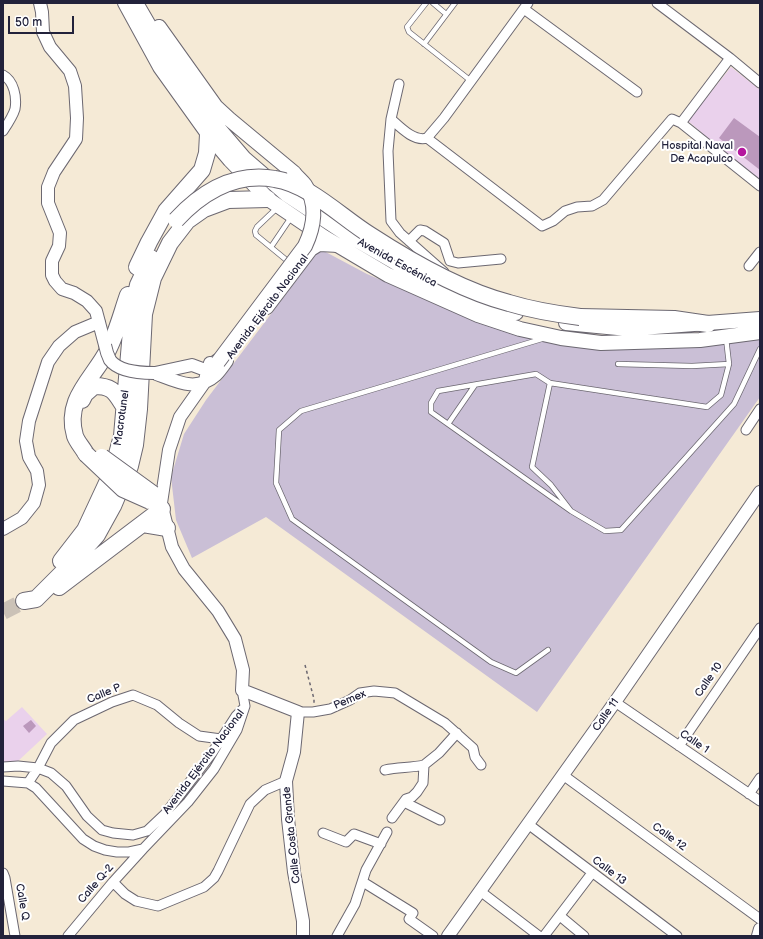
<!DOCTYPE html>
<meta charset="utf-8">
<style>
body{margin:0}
#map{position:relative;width:763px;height:939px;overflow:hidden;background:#f5ead6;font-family:"Balsamiq Sans",sans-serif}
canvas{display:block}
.frame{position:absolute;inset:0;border:4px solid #22223b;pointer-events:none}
.scale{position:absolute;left:8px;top:16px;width:66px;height:18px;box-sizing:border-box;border:2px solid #22223b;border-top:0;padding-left:5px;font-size:12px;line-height:14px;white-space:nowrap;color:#22223b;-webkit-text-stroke:3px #fff;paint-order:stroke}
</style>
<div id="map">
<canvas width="763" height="939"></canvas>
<div class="frame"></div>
<div class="scale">50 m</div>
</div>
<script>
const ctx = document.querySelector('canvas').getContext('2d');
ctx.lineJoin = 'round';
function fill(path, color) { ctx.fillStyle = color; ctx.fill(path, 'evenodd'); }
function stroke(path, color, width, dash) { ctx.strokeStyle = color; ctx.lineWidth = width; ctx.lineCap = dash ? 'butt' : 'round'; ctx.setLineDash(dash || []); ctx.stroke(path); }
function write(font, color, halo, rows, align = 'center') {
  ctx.font = font + ' "Balsamiq Sans",sans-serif'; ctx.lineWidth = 4; ctx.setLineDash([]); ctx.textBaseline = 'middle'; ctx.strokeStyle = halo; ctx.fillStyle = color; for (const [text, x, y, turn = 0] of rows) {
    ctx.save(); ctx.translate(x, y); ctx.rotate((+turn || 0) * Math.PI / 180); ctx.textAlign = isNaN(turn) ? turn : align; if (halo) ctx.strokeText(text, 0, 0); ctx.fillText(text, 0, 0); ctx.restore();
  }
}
const built = new Path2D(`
 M731,67L760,90V182L688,121Z
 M22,707L47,734L17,762H3V719L6,721Z`);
const industrial = new Path2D(`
 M320,249L367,274L425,299L515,329L608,342L760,339V397L537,712L266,517L192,558L176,520L171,477L184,434L206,400Z`);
const building = new Path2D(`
 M734,118L760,137V170L719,138Z
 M31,720L36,726L29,733L23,726Z`);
const highwayTunnel = new Path2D(`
 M3,612L24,601`);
const path = new Path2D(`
 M305,665L314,699V704`);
const lane = new Path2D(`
 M426,3L407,27L409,32L471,81
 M433,3L446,14
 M424,44L455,3
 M278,207L257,227L255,231L256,235L290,263
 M271,247L292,216
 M545,338L301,411L279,430L276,483L292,519L491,662L516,673L548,650
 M618,364L692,366L729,364
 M550,383L707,407L721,395L729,364L726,338
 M448,424L475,385
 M571,511L431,412V403L438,391L536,374L550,383L532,467L551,485L571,511L605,531L621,530L734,404L760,349`);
const street = new Path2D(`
 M657,3L730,58L760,83
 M524,9L637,92
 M3,75C14,81 17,97 15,109C13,116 7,125 3,131
 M399,84L391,119L388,151L391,221L400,233L444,272
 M391,119C400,127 414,142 427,138L444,118L528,3
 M681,123L730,58
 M427,138L542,226L553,221L565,211L577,207L592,206L603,200L672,119L681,123L760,186
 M409,241L420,230L425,231L444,243L450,261L458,263L501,259
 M749,266L760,252
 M746,430L760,409
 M615,702L760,801
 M298,712H313L330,709L350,700L360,693L374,691L395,693L445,723L473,748L475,757L481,765
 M679,746L760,628
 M3,767L18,766L38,768L51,773L66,786L87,816L102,830L113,833L133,835L147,831L165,814L212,753L236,716L243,709
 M385,770C398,767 411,768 424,765
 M563,775L760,919
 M3,781L28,783L36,788L83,839L94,846L105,850L117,852H129L143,849L188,802L214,769L237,730L245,706L242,690
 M28,783L38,768L51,743L74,720L112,702L133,695L157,705L179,723L199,736L221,739L222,743
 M749,794L760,778
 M404,802L440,820
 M392,818L406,799L412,797L417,792L423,783L424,765L439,753L457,733
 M528,824L677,936
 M323,833L346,842L354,834L381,844
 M3,873L5,878L15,936
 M113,882L125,894L136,901L158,906L204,887L214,878L218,871L250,804L265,790L286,781
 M363,882L413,913L409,919L433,936
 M480,891L539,936
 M560,916L584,936
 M68,936L113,882L143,849
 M337,936L355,904L366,870L387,832
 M544,936L592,873`);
const secondary = new Path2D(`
 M40,3L42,12L43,32L50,47L70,71L75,86L77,118L76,139L54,172L48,187V203L60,233L59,246L52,261V275L55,281L62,289L74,293L87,301L96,311L105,345
 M267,308L311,250L319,245L339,246
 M210,363L204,383L180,417L169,450L161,503L172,547L184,569L218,611L235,639L243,670L242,690L298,712L294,752L286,781L288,819L294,872L303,921V936
 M154,373C176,381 196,393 216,375C220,371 224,365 227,361
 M155,373L192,365L208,371
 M3,529L22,518L34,503L39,485L37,471L29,457L26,441L29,421L48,362L59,346L75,332L99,322
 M448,936L615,702L760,492
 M758,936L760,929`);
const primary = new Path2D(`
 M125,3L160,67L208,134L230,160L268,199L324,237L388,275L478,315L520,329L561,338L601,343L700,340L760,332
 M136,3L172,65L209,117L244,158L287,195L346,234L415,274L453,293L516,313
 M159,27L216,107L229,119L294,173
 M566,323L628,329L760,319`);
const highway = new Path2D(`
 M137,267L149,242L166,211L202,170L207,153L208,134
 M580,317L674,319L708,324
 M208,371L218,362
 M82,400L85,394L94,386C114,386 115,393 125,408
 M86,454C83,448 77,442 75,436C64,399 93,379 108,350C116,335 122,312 128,295
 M143,524L167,528
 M61,561L85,530L112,472L122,436L133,308L138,285L151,258
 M59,587L162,509
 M24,601L36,599L74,561L97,535L113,506L130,466L135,445L139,409L144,314L153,278L170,243L187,221L204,209L228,200L268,199`);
const secondaryBridge = new Path2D(`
 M105,345C106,350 108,356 110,360C119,372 141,373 154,373`);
const primaryBridge = new Path2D(`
 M218,362L305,246C314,227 318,204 305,185C302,181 297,177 294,173`);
const highwayBridge = new Path2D(`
 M176,220C202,192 235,172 275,179C309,184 341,217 370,235C410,261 463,291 509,303C532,310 556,314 580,317
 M86,454L123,489L150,501
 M102,457L153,494`);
const markers = [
 [742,152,5,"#b5179e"]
];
const poiNames = [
 ["Hospital Naval",733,146],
 ["De Acapulco",733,159]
];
const streetNames = [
 ["Avenida Escénica",397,263,29],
 ["Avenida Ejército Nacional",268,307,-53],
 ["Macrotunel",122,418,-82],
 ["Calle 10",709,680,-55],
 ["Calle P",104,694,-22],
 ["Pemex",350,700,-23],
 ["Calle 11",606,715,-55],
 ["Calle 1",694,742,34],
 ["Avenida Ejército Nacional",204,762,-53],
 ["Calle Costa Grande",292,835,-96],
 ["Calle 12",669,837,36],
 ["Calle 13",609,871,37],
 ["Calle Q-2",96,884,-49],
 ["Calle Q",22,902,80]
];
fill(built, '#ead1ec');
fill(industrial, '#cabfd6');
fill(building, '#bb98bc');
stroke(highwayTunnel, '#cbc2b7', 16, [16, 8]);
stroke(lane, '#6c6871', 6);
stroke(street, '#6c6871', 11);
stroke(secondary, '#6c6871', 14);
stroke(primary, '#6c6871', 16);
stroke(highway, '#6c6871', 18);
stroke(path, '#6c6871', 1.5, [3, 3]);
stroke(lane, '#fff', 4.5);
stroke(street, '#fff', 9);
stroke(secondary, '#fff', 12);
stroke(primary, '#fff', 14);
stroke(highway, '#fff', 16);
stroke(secondaryBridge, '#6c6871', 14, []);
stroke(primaryBridge, '#6c6871', 16, []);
stroke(highwayBridge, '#6c6871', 18, []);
stroke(secondaryBridge, '#fff', 12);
stroke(primaryBridge, '#fff', 14);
stroke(highwayBridge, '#fff', 16);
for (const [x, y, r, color] of markers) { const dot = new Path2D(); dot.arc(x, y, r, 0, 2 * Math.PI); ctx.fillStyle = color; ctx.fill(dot); stroke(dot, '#fff', 1.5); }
write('11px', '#22223b', '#fff', poiNames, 'right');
write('11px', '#22223b', '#fff', streetNames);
</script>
